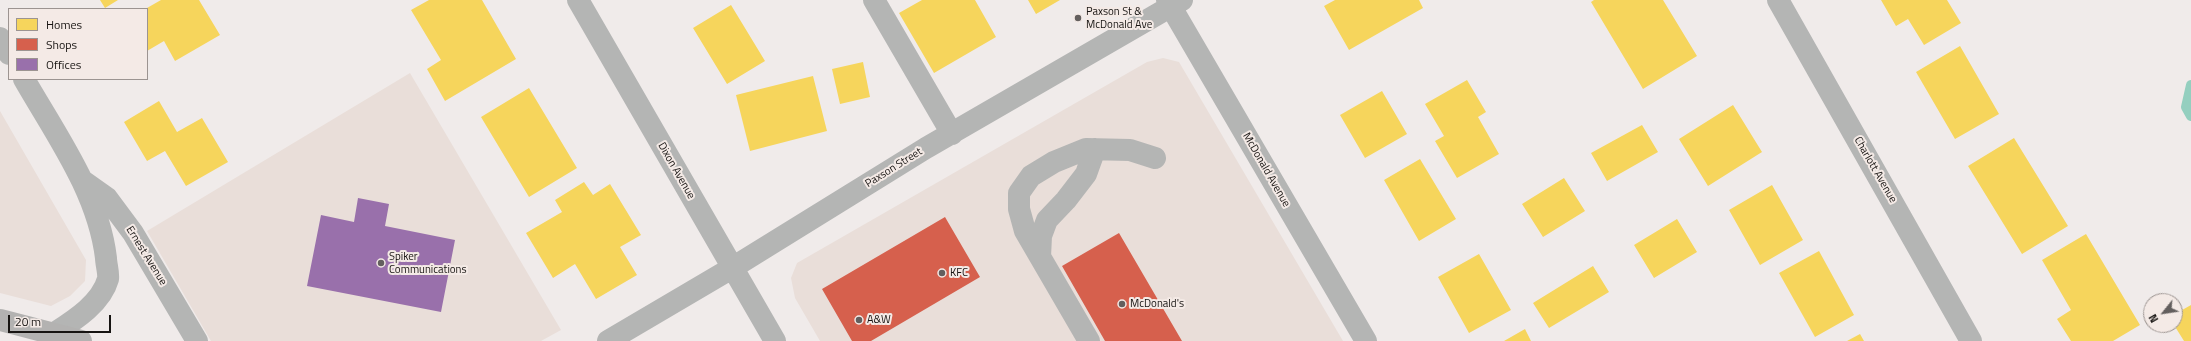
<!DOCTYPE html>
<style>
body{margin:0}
#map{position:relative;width:2191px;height:341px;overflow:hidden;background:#f0ebea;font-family:"Titillium Web",sans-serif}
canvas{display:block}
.legend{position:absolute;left:8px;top:8px;width:140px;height:72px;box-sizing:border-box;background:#f4eae6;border:1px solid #9c9491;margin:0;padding:5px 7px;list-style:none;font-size:12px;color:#171412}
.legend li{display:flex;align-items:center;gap:8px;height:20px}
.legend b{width:20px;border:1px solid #9c9491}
.north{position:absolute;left:2143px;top:293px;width:40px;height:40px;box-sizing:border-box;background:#f4eae6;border:1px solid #9c9491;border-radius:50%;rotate:240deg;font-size:11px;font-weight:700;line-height:16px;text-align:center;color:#171412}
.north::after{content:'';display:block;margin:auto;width:14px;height:18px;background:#635f5e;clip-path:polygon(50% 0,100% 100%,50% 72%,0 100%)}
.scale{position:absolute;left:8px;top:315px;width:103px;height:18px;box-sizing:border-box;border:2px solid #171412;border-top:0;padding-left:5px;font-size:12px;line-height:14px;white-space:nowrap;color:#171412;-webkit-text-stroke:3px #f4eae6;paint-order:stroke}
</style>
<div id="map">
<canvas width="2191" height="341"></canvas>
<ul class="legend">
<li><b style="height:11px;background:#f6d55c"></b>Homes</li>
<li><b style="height:11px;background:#d6604d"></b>Shops</li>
<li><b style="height:11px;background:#9970ab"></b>Offices</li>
</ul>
<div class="north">N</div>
<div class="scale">20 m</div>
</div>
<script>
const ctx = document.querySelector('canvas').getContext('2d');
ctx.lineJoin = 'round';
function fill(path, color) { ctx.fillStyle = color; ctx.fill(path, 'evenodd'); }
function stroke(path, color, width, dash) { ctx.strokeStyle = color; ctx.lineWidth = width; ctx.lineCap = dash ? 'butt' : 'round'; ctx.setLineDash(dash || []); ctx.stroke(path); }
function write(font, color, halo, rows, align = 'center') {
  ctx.font = font + ' "Titillium Web",sans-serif'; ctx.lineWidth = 4; ctx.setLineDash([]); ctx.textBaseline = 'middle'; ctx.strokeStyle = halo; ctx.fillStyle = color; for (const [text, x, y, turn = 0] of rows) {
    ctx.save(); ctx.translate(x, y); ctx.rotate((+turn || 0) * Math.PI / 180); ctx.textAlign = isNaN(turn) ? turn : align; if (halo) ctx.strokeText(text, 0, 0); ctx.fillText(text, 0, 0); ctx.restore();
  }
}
const built = new Path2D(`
 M1163,58L1179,62L1343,341H820L795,298L791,278L797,263L1147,62Z
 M410,73L561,330L541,341H211L147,231Z
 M0,111L86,260L85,281L70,296L51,306L0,293Z`);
const homes = new Path2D(`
 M100,0H118L105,8Z
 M161,0H199L220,35L175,61L164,41L147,51V8Z
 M429,0H482L516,59L445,101L427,69L441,60L411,10Z
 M922,0H975L996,37L934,73L899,13Z
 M1028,0H1060L1036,14Z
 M1335,0H1419L1423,8L1349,50L1324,6Z
 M1594,0H1663L1697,56L1643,89L1591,2Z
 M1881,0H1947L1961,23L1924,45L1908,19L1896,26Z
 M731,5L765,61L727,84L693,28Z
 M1960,46L1999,114L1955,139L1916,72Z
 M863,62L870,97L840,104L832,69Z
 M813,76L827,131L750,151L736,95Z
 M1467,80L1486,112L1478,117L1499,154L1457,178L1435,141L1444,136L1425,104Z
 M529,88L577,168L529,197L481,117Z
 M1382,91L1407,134L1365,158L1340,115Z
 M159,101L177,132L202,118L228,162L186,186L165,151L147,161L124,122Z
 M1733,105L1762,152L1708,186L1679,139Z
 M1642,125L1658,152L1607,181L1591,153Z
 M2014,138L2068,226L2022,254L1968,166Z
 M1420,159L1456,219L1419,241L1384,180Z
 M1564,178L1585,211L1543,237L1522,204Z
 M584,182L593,195L610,184L641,235L620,247L637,275L596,299L575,264L553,278L526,233L562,212L555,200Z
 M1772,185L1803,240L1760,265L1729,210Z
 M1677,219L1697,252L1654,278L1634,245Z
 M2086,234L2140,325L2113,341H2071L2057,319L2071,310L2042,260Z
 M1819,251L1854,315L1815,337L1779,273Z
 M1479,254L1511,310L1469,333L1438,277Z
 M1593,266L1609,292L1549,328L1533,303Z
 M2191,305V341H2184L2174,325L2175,314Z
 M1525,329L1531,341H1504Z
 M1860,334L1864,341H1847Z`);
const shops = new Path2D(`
 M945,217L980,277L871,341H852L822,289Z
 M1119,233L1182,341H1105L1062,266Z`);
const offices = new Path2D(`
 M358,198L389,204L385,226L455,240L441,312L307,286L321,215L354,222Z`);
const stream = new Path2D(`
 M2191,85L2186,107L2191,116`);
const minor = new Path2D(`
 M578,0L775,341
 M874,0L952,134
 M1167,0L1366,341
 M1778,0L1971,341
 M0,38L9,54
 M24,79C56,135 98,192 106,258C106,264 109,273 108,279C101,304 73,321 53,334
 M83,181L107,198L133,233L197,341
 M1040,257L1041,236L1047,220L1066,200L1086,174L1095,149
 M608,341L732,268L926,148L1182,0
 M1089,341L1025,231L1019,209V193L1031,176L1054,162L1086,149L1130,150L1155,158`);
const highway = new Path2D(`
 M0,320L81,341`);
const markers = [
 [1078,18,4,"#635f5e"],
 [381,263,4,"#635f5e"],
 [942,273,4,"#635f5e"],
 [1122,304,4,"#635f5e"],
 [859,320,4,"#635f5e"]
];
const poiNames = [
 ["Paxson St &",1086,12],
 ["McDonald Ave",1086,25],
 ["Spiker",389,257],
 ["Communications",389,270],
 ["KFC",950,273],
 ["McDonald's",1130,304],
 ["A&W",867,320]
];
const streetNames = [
 ["Paxson Street",894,168,-32],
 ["McDonald Avenue",1266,170,60],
 ["Charlott Avenue",1875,170,60],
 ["Dixon Avenue",676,171,60],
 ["Ernest Avenue",146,256,58]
];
fill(built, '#e9ded9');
fill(homes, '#f6d55c');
fill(shops, '#d6604d');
fill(offices, '#9970ab');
stroke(stream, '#94cfbf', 10);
stroke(minor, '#b4b5b4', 22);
stroke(highway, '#b3b2b1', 22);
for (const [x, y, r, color] of markers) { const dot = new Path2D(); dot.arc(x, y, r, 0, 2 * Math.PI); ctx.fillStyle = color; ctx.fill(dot); stroke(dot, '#f4eae6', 1.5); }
write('11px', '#171412', '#f4eae6', poiNames, 'left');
write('11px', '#171412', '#f4eae6', streetNames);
</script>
